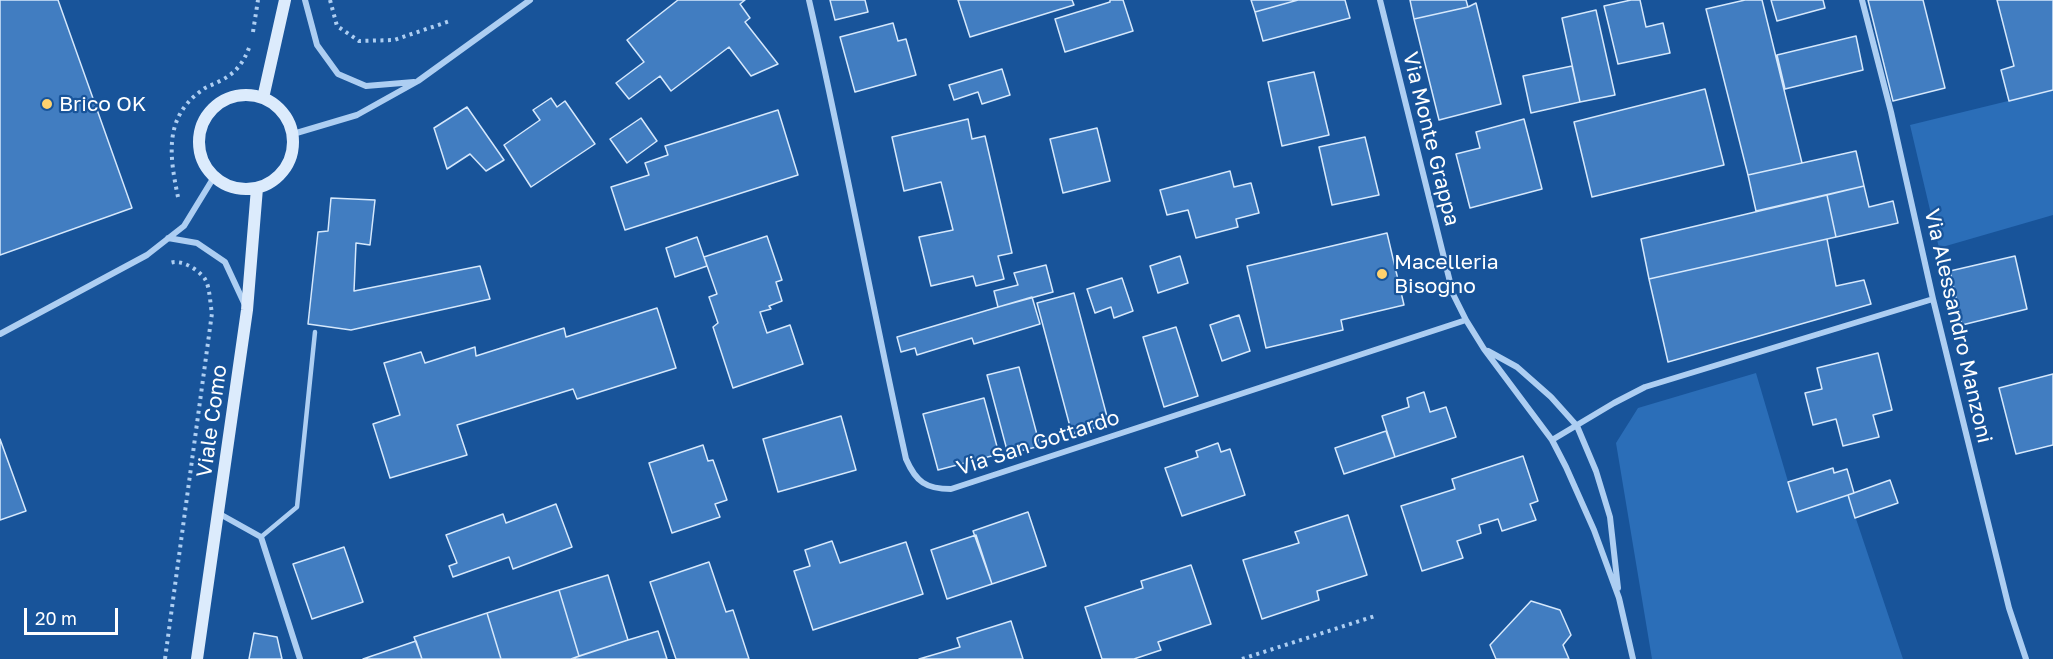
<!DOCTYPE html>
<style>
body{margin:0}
#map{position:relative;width:2053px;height:659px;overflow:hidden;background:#18549a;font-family:"Golos Text",sans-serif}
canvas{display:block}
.scale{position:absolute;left:24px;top:608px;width:94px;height:27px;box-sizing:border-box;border:3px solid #fff;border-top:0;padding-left:8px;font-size:18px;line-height:21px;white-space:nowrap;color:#fff;-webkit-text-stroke:4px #18549a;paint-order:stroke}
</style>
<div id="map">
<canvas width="2053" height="659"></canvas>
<div class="scale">20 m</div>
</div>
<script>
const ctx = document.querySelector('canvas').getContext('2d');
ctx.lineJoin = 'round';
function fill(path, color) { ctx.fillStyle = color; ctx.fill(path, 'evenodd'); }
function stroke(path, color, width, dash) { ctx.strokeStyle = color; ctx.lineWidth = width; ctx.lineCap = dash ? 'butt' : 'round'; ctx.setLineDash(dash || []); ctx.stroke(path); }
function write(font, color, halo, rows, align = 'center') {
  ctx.font = font + ' "Golos Text",sans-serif'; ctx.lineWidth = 4.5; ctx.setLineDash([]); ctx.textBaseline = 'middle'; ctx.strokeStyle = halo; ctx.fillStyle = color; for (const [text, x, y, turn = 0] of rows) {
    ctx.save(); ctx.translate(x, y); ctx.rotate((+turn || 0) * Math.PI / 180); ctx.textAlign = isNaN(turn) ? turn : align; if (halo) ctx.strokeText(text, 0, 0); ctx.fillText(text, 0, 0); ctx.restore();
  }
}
const green = new Path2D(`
 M2053,90V215L1939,248L1910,125Z
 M1756,373L1797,512L1848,495L1903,659H1652L1616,443L1638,408Z`);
const building = new Path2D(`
 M0,0H58L132,208L0,255Z
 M678,0H745L740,4L750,18L745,22L778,64L751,76L729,47L671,91L660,76L629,99L616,83L644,62L627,40Z
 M830,0H865L868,12L835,20Z
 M958,0H1072L1074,5L970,37Z
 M1110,0H1123L1133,31L1065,52L1055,19L1110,2Z
 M1251,0H1298L1255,12Z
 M1298,0H1345L1350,18L1263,41L1255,12Z
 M1410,0H1466L1468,7L1414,19Z
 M1631,0H1640L1646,27L1663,23L1670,53L1618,64L1604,6Z
 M1745,0H1762L1802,163L1748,175L1706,9Z
 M1771,0H1823L1825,8L1777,21Z
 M1868,0H1923L1945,88L1893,101Z
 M1997,0H2053V90L2009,101L2001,70L2014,66Z
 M1476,3L1501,104L1439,120L1414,19L1468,7Z
 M1596,10L1615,95L1580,102L1562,18Z
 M893,23L898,41L906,39L916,75L855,92L840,37Z
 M1856,36L1863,70L1785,89L1777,55Z
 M1572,66L1580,102L1531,113L1523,76Z
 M1002,69L1010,95L982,104L978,92L954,100L949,85Z
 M1314,72L1329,135L1282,146L1268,82Z
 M1705,89L1724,165L1592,197L1574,122Z
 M551,98L557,107L565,101L595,144L531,187L504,145L540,120L533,110Z
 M467,107L504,160L486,171L470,154L447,169L434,128Z
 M778,110L798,175L625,230L611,187L649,175L645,163L668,155L665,146Z
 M641,118L657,141L627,163L610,139Z
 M968,119L972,139L985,136L1012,253L998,256L1004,279L976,286L973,276L931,286L919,237L953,230L941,182L904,191L892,137Z
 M1524,119L1542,189L1470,208L1456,154L1480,148L1476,132Z
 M1097,128L1110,181L1063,193L1050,139Z
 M1365,137L1379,195L1332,205L1319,147Z
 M1856,151L1864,186L1756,211L1748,175Z
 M1230,171L1234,187L1251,183L1259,213L1236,219L1238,227L1196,238L1188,210L1167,215L1160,190Z
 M1864,186L1869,207L1893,201L1898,223L1836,237L1827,195Z
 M1827,195L1836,237L1649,279L1641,239Z
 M331,198L375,200L370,245L356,243L354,291L480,266L490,299L351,330L308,324L318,232L328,231Z
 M1387,233L1404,305L1341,320L1343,330L1266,348L1247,266Z
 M767,236L782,280L776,282L782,301L769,306L771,309L760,312L767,333L790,325L803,364L733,388L713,327L718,323L709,297L717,294L704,257Z
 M697,237L707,266L675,277L666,248Z
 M1827,239L1836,286L1864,280L1871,304L1668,362L1649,279Z
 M1180,256L1188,283L1158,293L1150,266Z
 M2015,256L2027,309L1962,325L1950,271Z
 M1046,265L1053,292L998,307L994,291L1018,285L1014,273Z
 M1122,278L1133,311L1114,318L1111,307L1095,313L1087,289Z
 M1074,293L1109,424L1072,434L1037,303Z
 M1032,297L1040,324L974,344L972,338L917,355L915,348L901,352L897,337Z
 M657,308L676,368L577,399L573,389L457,425L467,455L390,478L373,424L400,415L384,363L421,352L425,363L475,347L476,356L564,328L566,337Z
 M1239,315L1250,351L1222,361L1210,325Z
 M1176,327L1198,396L1164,407L1143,337Z
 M1878,353L1892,410L1873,415L1879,437L1843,446L1836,419L1813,425L1805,393L1822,389L1817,368Z
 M1019,367L1040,446L1008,454L987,375Z
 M2053,374V445L2016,454L1999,388Z
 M1424,392L1430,412L1446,407L1456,437L1395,457L1382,416L1409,407L1407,398Z
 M984,398L999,454L938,470L923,414Z
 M841,416L856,470L778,492L763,439Z
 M1386,431L1395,457L1344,474L1335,448Z
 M0,439L26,511L0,520Z
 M1218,443L1221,452L1230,449L1245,495L1182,516L1165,468L1198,457L1196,451Z
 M703,445L708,461L713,460L727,500L715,504L720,517L672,533L649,463Z
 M1523,456L1538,501L1530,504L1536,520L1502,531L1498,519L1479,525L1481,533L1457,541L1463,558L1422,571L1401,506L1455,489L1452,479Z
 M1833,468L1834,473L1847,469L1854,493L1797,512L1788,482Z
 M1890,480L1898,503L1855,518L1848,495Z
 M556,504L572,547L513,569L509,557L453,577L449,566L457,563L446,535L503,514L506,523Z
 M1028,512L1046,566L992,584L973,531Z
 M1348,515L1367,575L1317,591L1319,600L1262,619L1243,560L1299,543L1295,532Z
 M976,535L992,584L947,599L931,550Z
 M832,541L840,563L906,542L923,594L813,630L794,571L810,566L805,550Z
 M344,547L363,602L312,619L293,564Z
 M709,562L726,612L733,610L749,659H676L650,582Z
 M1191,565L1211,624L1158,642L1161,650L1134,659H1102L1085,607L1143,588L1141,581Z
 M608,575L628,640L579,656L559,590Z
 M559,590L579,656L571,659H501L487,613Z
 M1531,601L1560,610L1571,635L1563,645L1569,659H1496L1490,645Z
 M487,613L501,659H422L414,637Z
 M1011,621L1023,659H919L960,647L957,638Z
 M658,631L667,659H571L628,640Z
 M254,633L277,637L282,659H249Z
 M416,641L422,659H363Z`);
const path = new Path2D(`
 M330,0L337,26L359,41L394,40L450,21
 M253,32L258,0
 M178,197C170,158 163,118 201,91C205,87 212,85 218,82C235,74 244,63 250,45
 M165,659L212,313C210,304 210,287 205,279C198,269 181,259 170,263
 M1242,659L1375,616`);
const service = new Path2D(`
 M261,537L297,507L315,332`);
const minor = new Path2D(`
 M305,0L317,45L338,74L366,86L414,82
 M809,0C844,152 872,306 906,459C916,482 926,489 951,489L1466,320
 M1380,0L1453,294L1466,320L1484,349L1552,440L1566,467L1594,530L1619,598L1633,659
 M1862,0L1891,112L1933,299L2009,608L2026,659
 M293,134L357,115L418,81L530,0
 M168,238L197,243L225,262L245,305
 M0,334L147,255L184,226L214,177
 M1488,351L1517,367L1551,397L1577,426L1596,471L1610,517L1618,588
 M1552,440L1614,403L1645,387L1933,299
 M218,513L261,537L300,659`);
const secondary = new Path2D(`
 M199 142a47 47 0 1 1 94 0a47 47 0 1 1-94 0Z
 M263,98L285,0
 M197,659L247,310L257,188`);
const markers = [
 [47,104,6,"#ffd26e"],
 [1382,274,6,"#ffd26e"]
];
const poiNames = [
 ["Brico OK",59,104],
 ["Macelleria",1394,262],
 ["Bisogno",1394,286]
];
const streetNames = [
 ["Via Monte Grappa",1431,139,76],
 ["Via Alessandro Manzoni",1958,326,77],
 ["Viale Como",212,421,-82],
 ["Via San Gottardo",1038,443,-18]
];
fill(green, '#2b6eb8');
fill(building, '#417dc1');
stroke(building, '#d5e8fc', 1.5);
stroke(path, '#adcef2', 4, [3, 4.5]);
stroke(service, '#adcef2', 4.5);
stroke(minor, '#adcef2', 6);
stroke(secondary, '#dcebfc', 12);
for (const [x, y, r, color] of markers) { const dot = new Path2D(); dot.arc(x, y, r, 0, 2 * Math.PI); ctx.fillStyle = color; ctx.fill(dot); stroke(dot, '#18549a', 2); }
write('21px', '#fff', '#18549a', poiNames, 'left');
write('21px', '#fff', '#18549a', streetNames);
</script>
